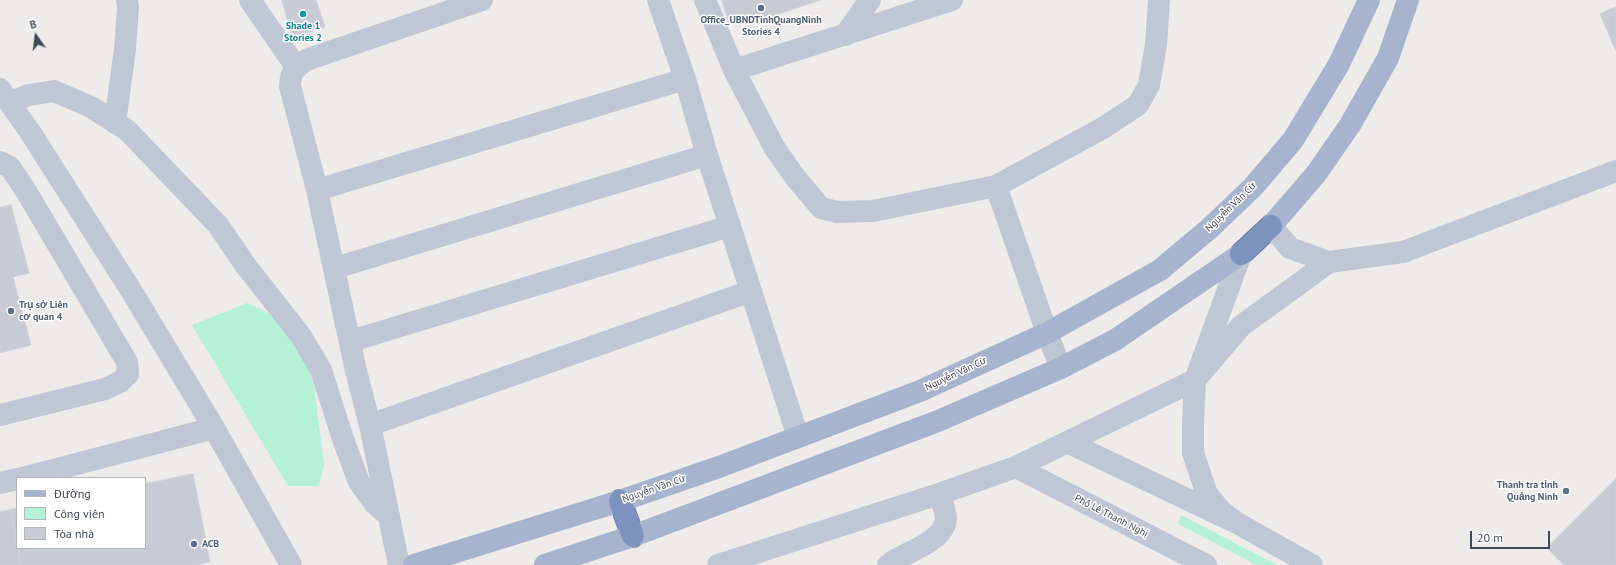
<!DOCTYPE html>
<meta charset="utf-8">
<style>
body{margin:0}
#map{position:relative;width:1616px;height:565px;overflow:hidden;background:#eeebeb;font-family:"PT Sans",sans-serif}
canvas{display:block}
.legend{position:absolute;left:16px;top:477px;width:130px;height:72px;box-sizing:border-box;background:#fff;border:1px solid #b3b7bd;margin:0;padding:5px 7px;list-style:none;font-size:12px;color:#424a59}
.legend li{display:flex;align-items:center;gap:8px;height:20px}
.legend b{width:20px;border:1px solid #b3b7bd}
.north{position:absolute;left:16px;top:16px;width:40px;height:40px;-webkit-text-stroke:3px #fff;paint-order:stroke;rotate:346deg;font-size:11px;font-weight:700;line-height:16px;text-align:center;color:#424a59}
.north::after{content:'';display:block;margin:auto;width:14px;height:18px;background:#424a59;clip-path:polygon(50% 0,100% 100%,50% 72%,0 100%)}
.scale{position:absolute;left:1470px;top:531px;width:80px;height:18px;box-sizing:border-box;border:2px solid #424a59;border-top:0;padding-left:5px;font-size:12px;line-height:14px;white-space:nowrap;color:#424a59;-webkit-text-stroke:3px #fff;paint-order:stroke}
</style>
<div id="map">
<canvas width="1616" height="565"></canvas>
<ul class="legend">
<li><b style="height:5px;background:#a8b4cd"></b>Đường</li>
<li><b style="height:11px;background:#b4f1d7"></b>Công viên</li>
<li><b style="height:11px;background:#c9cbd4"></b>Tòa nhà</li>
</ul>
<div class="north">B</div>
<div class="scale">20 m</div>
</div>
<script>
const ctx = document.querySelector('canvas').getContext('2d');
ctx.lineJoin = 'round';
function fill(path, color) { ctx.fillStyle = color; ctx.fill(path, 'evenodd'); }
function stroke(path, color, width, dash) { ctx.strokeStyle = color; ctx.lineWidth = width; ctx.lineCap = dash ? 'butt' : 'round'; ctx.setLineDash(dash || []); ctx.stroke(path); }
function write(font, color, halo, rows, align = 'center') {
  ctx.font = font + ' "PT Sans",sans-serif'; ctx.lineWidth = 3; ctx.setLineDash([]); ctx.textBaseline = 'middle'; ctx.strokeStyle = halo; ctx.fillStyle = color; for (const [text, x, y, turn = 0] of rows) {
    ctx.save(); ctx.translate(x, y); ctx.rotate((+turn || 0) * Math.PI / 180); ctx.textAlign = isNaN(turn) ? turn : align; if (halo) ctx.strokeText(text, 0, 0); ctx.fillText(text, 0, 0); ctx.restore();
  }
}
const green = new Path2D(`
 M247,303L275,316L298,335L314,386L324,464L319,486H288L192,325Z
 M1181,515L1277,565H1257L1178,524Z`);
const building = new Path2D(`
 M282,0H316L325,27L293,37Z
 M722,0H821L754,22L751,15L729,22Z
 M1616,7V51L1600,14Z
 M11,205L29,273L13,277L31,345L0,353V208Z
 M193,474L210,562L195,565H21L18,548H145V484Z
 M1616,479V565H1564L1547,548Z
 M17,508V543L10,510Z
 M10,510L17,548L21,565H0V512Z`);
const minor = new Path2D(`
 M250,0L296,67
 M658,0L685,79L707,155L798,437
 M705,0L734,70L774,147L795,177L821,208L837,212L873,211L996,186L1103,128L1138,105L1149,85L1156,45L1159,0
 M845,35L870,0
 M734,70L952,0
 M0,89L30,132L129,287L214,428L291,565
 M10,102L29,95L54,91L91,107L127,130L218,225L246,266L301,336L321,370L343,439L359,482L375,504L389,516
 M115,123L125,49L128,7L127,0
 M0,162L10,167L26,191L127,362L128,374L120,382L105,389L0,415
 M996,186L1047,333L1061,368
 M317,190L685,79
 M1271,226L1290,248L1329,262L1403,252L1616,171
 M335,268L707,155
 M351,341L730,226
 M370,425L751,291
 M1069,443L1237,523L1312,565
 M1016,467L1206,565
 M23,478L214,428
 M0,483L17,479
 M1237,523L1221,511L1207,494L1193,453V423L1195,380L1241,254
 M399,565L370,425L356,371L317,190L290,86C291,71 294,69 306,60L482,0
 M718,565L939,494L1016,467L1195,380L1241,326L1329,262
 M888,565C904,552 937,545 945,524C948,515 942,503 939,494`);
const major = new Path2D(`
 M1271,226L1316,174L1350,125L1388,58L1408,0
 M414,565L620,501L719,467L920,391L1047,333L1160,270L1210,228L1253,187L1293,140L1339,64L1369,0
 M545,565L633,536L938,421L1061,368L1115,340L1241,254`);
const highway = new Path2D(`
 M1241,254L1271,226
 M620,501L633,536`);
const markers = [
 [761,8,4,"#5c6f8a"],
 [303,14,4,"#0f9aa8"],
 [11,311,4,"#5c6f8a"],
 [1566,491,4,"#5c6f8a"],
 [194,544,4,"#5c6f8a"]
];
const serviceNames = [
 ["Office_UBNDTinhQuangNinh",761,20,"center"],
 ["Stories 4",761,32,"center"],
 ["Trụ sở Liên",19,305],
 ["cơ quan 4",19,317],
 ["Thanh tra tỉnh",1558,485,"right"],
 ["Quảng Ninh",1558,497,"right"],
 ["ACB",202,544]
];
const cultureNames = [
 ["Shade 1",303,26],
 ["Stories 2",303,38]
];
const streetNames = [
 ["Nguyễn Văn Cừ",1231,207,-44],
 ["Nguyễn Văn Cừ",956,374,-25],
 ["Nguyễn Văn Cừ",654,489,-19],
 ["Phố Lê Thanh Nghị",1111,516,27]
];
fill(green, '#b4f1d7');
fill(building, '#c9cbd4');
stroke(building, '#cecfd8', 1);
stroke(highway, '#6a7caa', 24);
stroke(minor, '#c0c7d4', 22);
stroke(major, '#a8b4cd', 22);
stroke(highway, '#7e92bf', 22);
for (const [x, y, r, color] of markers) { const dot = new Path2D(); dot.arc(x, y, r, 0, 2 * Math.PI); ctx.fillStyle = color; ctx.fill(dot); stroke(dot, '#fff', 1.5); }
write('bold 10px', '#4e5e75', '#fff', serviceNames, 'left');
write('bold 10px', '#0d838f', '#fff', cultureNames);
write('10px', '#424a59', '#fff', streetNames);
</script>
